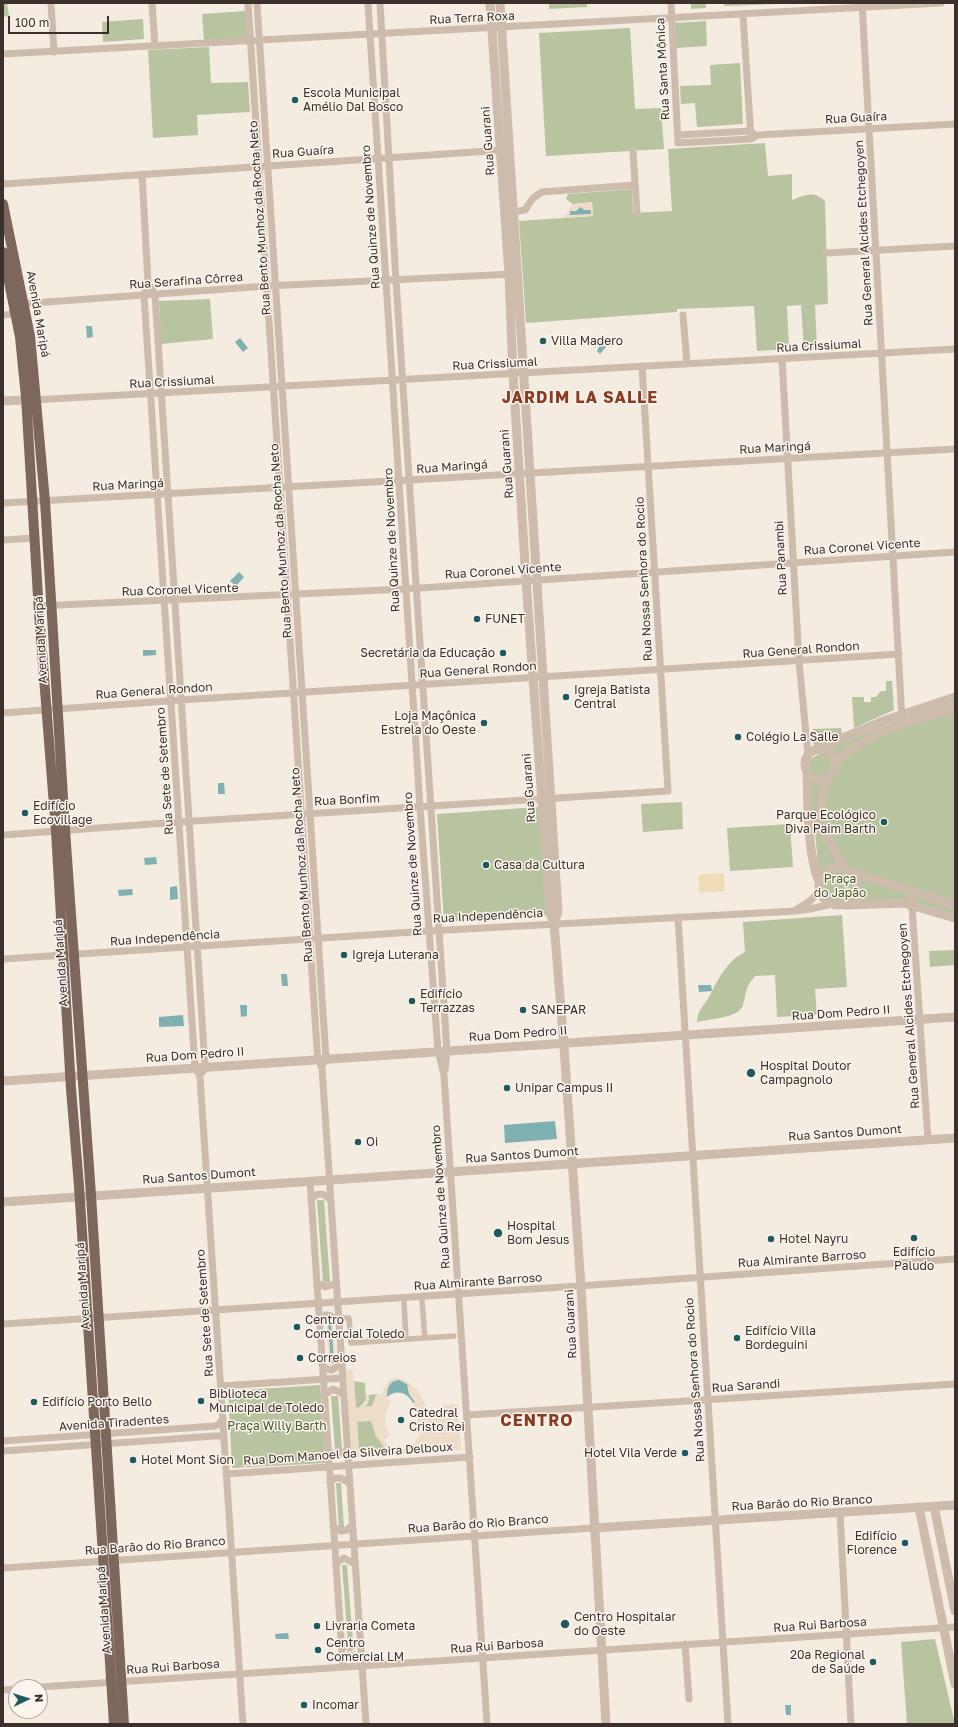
<!DOCTYPE html>
<meta charset="utf-8">
<style>
body{margin:0}
#map{position:relative;width:958px;height:1727px;overflow:hidden;background:#f4ebe1;font-family:"Golos Text",sans-serif}
canvas{display:block}
.frame{position:absolute;inset:0;border:4px solid #3b302b;pointer-events:none}
.north{position:absolute;left:8px;top:1679px;width:40px;height:40px;box-sizing:border-box;background:#fbf5ee;border:1px solid #aea6a0;border-radius:50%;rotate:86deg;font-size:11px;font-weight:700;line-height:16px;text-align:center;color:#3b302b}
.north::after{content:'';display:block;margin:auto;width:14px;height:18px;background:#1f5a5e;clip-path:polygon(50% 0,100% 100%,50% 72%,0 100%)}
.scale{position:absolute;left:8px;top:16px;width:101px;height:18px;box-sizing:border-box;border:2px solid #3b302b;border-top:0;padding-left:5px;font-size:12px;line-height:14px;white-space:nowrap;color:#3b302b;-webkit-text-stroke:3px #fbf5ee;paint-order:stroke}
</style>
<div id="map">
<canvas width="958" height="1727"></canvas>
<div class="frame"></div>
<div class="north">N</div>
<div class="scale">100 m</div>
</div>
<script>
const ctx = document.querySelector('canvas').getContext('2d');
ctx.lineJoin = 'round';
function fill(path, color) { ctx.fillStyle = color; ctx.fill(path, 'evenodd'); }
function stroke(path, color, width, dash) { ctx.strokeStyle = color; ctx.lineWidth = width; ctx.lineCap = dash ? 'butt' : 'round'; ctx.setLineDash(dash || []); ctx.stroke(path); }
function write(font, color, halo, rows, align = 'center') {
  ctx.font = font + ' "Golos Text",sans-serif'; ctx.lineWidth = 3; ctx.setLineDash([]); ctx.textBaseline = 'middle'; ctx.strokeStyle = halo; ctx.fillStyle = color; for (const [text, x, y, turn = 0] of rows) {
    ctx.save(); ctx.translate(x, y); ctx.rotate((+turn || 0) * Math.PI / 180); ctx.textAlign = isNaN(turn) ? turn : align; if (halo) ctx.strokeText(text, 0, 0); ctx.fillText(text, 0, 0); ctx.restore();
  }
}
const green = new Path2D(`
 M3,3H7L9,16L3,17Z
 M549,3H587V7L549,9Z
 M691,3H706V8L691,9Z
 M724,3H809L724,6Z
 M246,11L248,38L204,41L202,14Z
 M143,19L144,39L103,42L102,22Z
 M706,21L707,46L676,48L675,23Z
 M630,28L635,109L661,108L664,149L546,156L539,33Z
 M209,47L211,83L248,82L250,112L197,115L198,135L153,138L148,50Z
 M740,63L743,124L697,127L695,103L681,104L680,86L711,85L710,65Z
 M765,143L768,176L792,174V200C804,195 814,190 825,201L828,304L815,305L817,348L804,349L801,305L787,306L789,349L757,351L754,306L677,309V312L526,323L519,221L593,216L592,202L573,204L566,199L568,194L632,189L633,213L672,211L668,149Z
 M210,299L213,339L161,344L159,301Z
 M886,681H892L894,710L854,728L852,697H864V702H871V697H876L881,691H886Z
 M955,702V916L908,900L835,904L825,894L823,885L819,878L816,842L806,762L830,747L894,722L911,717V715Z
 M841,728L842,736L820,747L815,746L812,741L813,729Z
 M682,802L683,829L643,832L641,804Z
 M539,807L546,915L444,922L437,814Z
 M790,824L793,867L730,871L727,828Z
 M842,915L847,987L815,989L817,1015L777,1017L775,975L755,976C745,988 747,991 743,1005C740,1018 709,1019 697,1022C697,1010 705,1005 710,995C718,979 728,960 745,952L743,922Z
 M955,950V965L930,967L929,951Z
 M317,1200H324L330,1282L323,1283Z
 M354,1381L365,1383L366,1400L360,1407L356,1408Z
 M320,1385L326,1463L232,1468L228,1391Z
 M378,1394L372,1406L364,1407L368,1403L369,1395Z
 M331,1396H338L342,1450L335,1451Z
 M357,1421H371L376,1436L387,1451L362,1452L359,1450Z
 M336,1483H341L344,1527L339,1528Z
 M342,1565H347L353,1643H348Z
 M935,1639L955,1724H907L901,1642Z
 M347,1651L352,1653L355,1651V1657L352,1661H350L347,1657Z`);
const sand = new Path2D(`
 M724,873L725,891L699,893L698,875Z`);
const plaza = new Path2D(`
 M592,202L593,216L563,218L573,204Z
 M326,1320H333L336,1365H329Z
 M346,1370H353L356,1408L360,1407L366,1401L365,1383L366,1395H369L368,1403L364,1407L372,1406L376,1395L382,1394L388,1381L395,1378L405,1380L418,1390L428,1411L443,1409V1405L458,1404L461,1450L352,1457ZM403,1382L407,1384L409,1394L414,1402L413,1403L418,1419L416,1430L417,1431L423,1427L415,1443L406,1449H400L387,1444L378,1432L385,1440L390,1435L385,1425V1415L391,1401L387,1398L384,1401L387,1397L389,1385ZM371,1421L376,1436L387,1451L362,1452L358,1449L357,1422Z`);
const water = new Path2D(`
 M581,207L584,210H591V214L570,215V211H576Z
 M86,326H92L93,337L87,338Z
 M240,338L248,348L243,352L235,342Z
 M598,341H601L606,347L600,354L597,351L599,347L597,344Z
 M239,572L244,577L236,586L230,581Z
 M143,650H156V655L143,656Z
 M218,783H224L225,794H218Z
 M156,857L157,864L145,865L144,858Z
 M177,886L178,899L170,900V887Z
 M132,889L133,895L119,896L118,890Z
 M281,974H287L288,986H282Z
 M698,985H711L712,991L699,992Z
 M240,1005H247V1016L241,1017Z
 M183,1015L184,1026L159,1027V1017Z
 M555,1121L557,1139L505,1143L504,1125Z
 M328,1322H331L334,1363H331Z
 M399,1380L407,1384L409,1394L415,1402L413,1403C407,1392 397,1389 387,1397C387,1388 389,1381 399,1380Z
 M270,1420H281L282,1432L271,1433Z
 M288,1633L289,1639H276L275,1634Z
 M785,1705H791V1715H786Z`);
const pedestrian = new Path2D(`
 M422,1301L425,1338
 M404,1303L406,1339
 M343,1318H349L351,1343L454,1336`);
const minor = new Path2D(`
 M51,3L54,52
 M152,3L155,46
 M248,3L317,1049L318,1059L322,1068L366,1724
 M257,3L326,1058L323,1064
 M368,3L420,807L438,1051L444,1075L487,1724
 M380,3L396,281L447,1051L445,1070
 M671,3L678,143L751,139L758,135L955,124
 M862,3L902,720
 M743,15L751,139
 M3,54L941,3
 M678,135L750,131L753,133
 M633,151L637,213
 M142,174L148,283L144,295L195,1067L200,1077L243,1724
 M3,184L504,150
 M513,212L525,210L533,198L542,192L635,185
 M826,253L955,246
 M148,283L155,295L205,1066L203,1072
 M19,304L267,286L513,274
 M3,315L16,314
 M683,315L687,364
 M782,359L799,661L808,755
 M32,400L955,349
 M3,503L955,449
 M3,540L34,538
 M38,606L405,589L955,552
 M3,713L181,700L899,654
 M3,835L179,822L668,791L642,366
 M911,892L928,1140
 M796,910L810,901L820,891
 M678,917L728,1724
 M3,959L429,931L796,911L810,909L832,904
 M310,1181L343,1667
 M311,1200C317,1192 323,1192 330,1200
 M317,1283L325,1287L335,1284
 M319,1321L326,1315L331,1316L338,1321
 M3,1324L593,1285L955,1259
 M322,1365L327,1369L332,1370L341,1364
 M221,1386L342,1378
 M324,1395L333,1389L343,1394
 M467,1415L955,1384
 M3,1441L215,1426L219,1424L223,1419
 M328,1450C335,1458 340,1455 347,1450
 M3,1451L215,1436H219L224,1439
 M226,1474L470,1457
 M330,1483L335,1478H341L349,1483
 M840,1513L851,1724
 M333,1527L341,1531L347,1530L352,1525
 M336,1565L339,1561L344,1558L355,1564
 M3,1568L593,1528
 M341,1643L350,1648L360,1641
 M685,1644L689,1699
 M40,1687L955,1627
 M3,1690L16,1689`);
const tertiary = new Path2D(`
 M490,3L509,274L513,374L526,580L550,913L554,923L563,1034L581,1286L606,1724
 M500,3L558,912L554,923
 M3,401L26,400
 M822,749L838,740L886,720L955,697
 M805 764a15 15 0 1 1 30 0a15 15 0 1 1-30 0Z
 M835,763C866,732 914,720 955,708
 M807,772C808,801 807,858 820,883
 M828,777C812,815 824,837 845,868
 M819 886a19 19 0 1 1 38 0a19 19 0 1 1-38 0Z
 M851,872L955,905
 M845,905L904,903L955,918
 M3,1081L955,1017
 M3,1202L955,1138
 M934,1506L955,1611
 M919,1507L955,1684
 M593,1528L955,1505`);
const primary = new Path2D(`
 M3,204L30,336L45,501L65,830L91,1195L124,1724
 M3,252L20,337L26,397L39,613L56,831L71,1089L79,1186L114,1724`);
const markers = [
 [295,100,4,"#1f5a5e"],
 [543,341,4,"#1f5a5e"],
 [477,619,4,"#1f5a5e"],
 [503,653,4,"#1f5a5e"],
 [566,697,4,"#1f5a5e"],
 [484,723,4,"#1f5a5e"],
 [738,737,4,"#1f5a5e"],
 [25,813,4,"#1f5a5e"],
 [884,822,4,"#1f5a5e"],
 [486,865,4,"#1f5a5e"],
 [344,955,4,"#1f5a5e"],
 [412,1001,4,"#1f5a5e"],
 [523,1010,4,"#1f5a5e"],
 [751,1073,5,"#1f5a5e"],
 [507,1088,4,"#1f5a5e"],
 [358,1142,4,"#1f5a5e"],
 [498,1233,5,"#1f5a5e"],
 [914,1238,4,"#1f5a5e"],
 [771,1239,4,"#1f5a5e"],
 [297,1327,4,"#1f5a5e"],
 [737,1338,4,"#1f5a5e"],
 [300,1358,4,"#1f5a5e"],
 [201,1401,4,"#1f5a5e"],
 [34,1402,4,"#1f5a5e"],
 [401,1420,4,"#1f5a5e"],
 [685,1453,4,"#1f5a5e"],
 [133,1460,4,"#1f5a5e"],
 [905,1543,4,"#1f5a5e"],
 [565,1624,5,"#1f5a5e"],
 [317,1626,4,"#1f5a5e"],
 [318,1650,4,"#1f5a5e"],
 [873,1662,4,"#1f5a5e"],
 [304,1705,4,"#1f5a5e"]
];
const streetNames = [
 ["Rua Terra Roxa",472,18,-3],
 ["Rua Santa Mônica",663,69,-93],
 ["Rua Guaíra",856,118,-3],
 ["Rua Guarani",488,141,-94],
 ["Rua Guaíra",303,152,-4],
 ["Rua Quinze de Novembro",371,217,-94],
 ["Rua Bento Munhoz da Rocha Neto",260,218,-94],
 ["Rua General Alcides Etchegoyen",864,233,-93],
 ["Rua Serafina Côrrea",186,281,-4],
 ["Avenida Maripá",38,314,80],
 ["Rua Crissiumal",819,346,-3],
 ["Rua Crissiumal",495,364,-3],
 ["Rua Crissiumal",172,382,-3],
 ["Rua Maringá",775,448,-3],
 ["Rua Guarani",507,464,-94],
 ["Rua Maringá",452,467,-4],
 ["Rua Maringá",128,485,-3],
 ["Rua Quinze de Novembro",392,540,-93],
 ["Rua Bento Munhoz da Rocha Neto",281,541,-94],
 ["Rua Coronel Vicente",862,547,-4],
 ["Rua Panambi",781,558,-93],
 ["Rua Coronel Vicente",503,571,-4],
 ["Rua Nossa Senhora do Rocio",644,579,-93],
 ["Rua Coronel Vicente",180,590,-2],
 ["Avenida Maripá",41,640,-93],
 ["Rua General Rondon",801,650,-4],
 ["Rua General Rondon",478,670,-4],
 ["Rua General Rondon",154,691,-4],
 ["Rua Sete de Setembro",165,771,-94],
 ["Rua Guarani",529,788,-94],
 ["Rua Bonfim",347,800,-3],
 ["Rua Quinze de Novembro",413,864,-94],
 ["Rua Bento Munhoz da Rocha Neto",302,865,-94],
 ["Rua Independência",488,916,-3],
 ["Rua Independência",165,938,-4],
 ["Avenida Maripá",61,963,-94],
 ["Rua Dom Pedro II",841,1013,-4],
 ["Rua General Alcides Etchegoyen",909,1016,-94],
 ["Rua Dom Pedro II",518,1034,-4],
 ["Rua Dom Pedro II",195,1055,-4],
 ["Rua Santos Dumont",845,1133,-4],
 ["Rua Santos Dumont",522,1155,-4],
 ["Rua Santos Dumont",199,1176,-4],
 ["Rua Quinze de Novembro",441,1197,-94],
 ["Rua Almirante Barroso",802,1259,-4],
 ["Rua Almirante Barroso",478,1282,-4],
 ["Avenida Maripá",83,1286,-94],
 ["Rua Sete de Setembro",205,1313,-94],
 ["Rua Guarani",571,1324,-93],
 ["Rua Nossa Senhora do Rocio",695,1380,-94],
 ["Rua Sarandi",746,1386,-4],
 ["Avenida Tiradentes",114,1423,-4],
 ["Rua Dom Manoel da Silveira Delboux",348,1454,-4],
 ["Rua Barão do Rio Branco",802,1503,-3],
 ["Rua Barão do Rio Branco",478,1524,-4],
 ["Rua Barão do Rio Branco",155,1546,-4],
 ["Avenida Maripá",104,1610,-94],
 ["Rua Rui Barbosa",820,1625,-4],
 ["Rua Rui Barbosa",497,1646,-4],
 ["Rua Rui Barbosa",173,1667,-4]
];
const poiNames = [
 ["Escola Municipal",303,93],
 ["Amélio Dal Bosco",303,107],
 ["Villa Madero",551,341],
 ["FUNET",485,619],
 ["Secretária da Educação",495,653,"right"],
 ["Igreja Batista",574,690],
 ["Central",574,704],
 ["Loja Maçônica",476,716,"right"],
 ["Estrela do Oeste",476,730,"right"],
 ["Colégio La Salle",746,737],
 ["Edifício",33,806],
 ["Ecovillage",33,820],
 ["Parque Ecológico",876,815,"right"],
 ["Diva Paim Barth",876,829,"right"],
 ["Casa da Cultura",494,865],
 ["Igreja Luterana",352,955],
 ["Edifício",420,994],
 ["Terrazzas",420,1008],
 ["SANEPAR",531,1010],
 ["Hospital Doutor",760,1066],
 ["Campagnolo",760,1080],
 ["Unipar Campus II",515,1088],
 ["Oi",366,1142],
 ["Hospital",507,1226],
 ["Bom Jesus",507,1240],
 ["Hotel Nayru",779,1239],
 ["Edifício",914,1252,"center"],
 ["Paludo",914,1266,"center"],
 ["Centro",305,1320],
 ["Comercial Toledo",305,1334],
 ["Edifício Villa",745,1331],
 ["Bordeguini",745,1345],
 ["Correios",308,1358],
 ["Biblioteca",209,1394],
 ["Municipal de Toledo",209,1408],
 ["Edifício Porto Bello",42,1402],
 ["Catedral",409,1413],
 ["Cristo Rei",409,1427],
 ["Hotel Vila Verde",677,1453,"right"],
 ["Hotel Mont Sion",141,1460],
 ["Edifício",897,1536,"right"],
 ["Florence",897,1550,"right"],
 ["Centro Hospitalar",574,1617],
 ["do Oeste",574,1631],
 ["Livraria Cometa",325,1626],
 ["Centro",326,1643],
 ["Comercial LM",326,1657],
 ["20ª Regional",865,1655,"right"],
 ["de Saúde",865,1669,"right"],
 ["Incomar",312,1705]
];
const parkNames = [
 ["Praça",840,879],
 ["do Japão",840,893],
 ["Praça Willy Barth",277,1426]
];
const districtNames = [
 ["JARDIM LA SALLE",580,398],
 ["CENTRO",537,1421]
];
fill(green, '#b8c4a0');
fill(sand, '#efdcb8');
fill(plaza, '#ecdcc8');
fill(water, '#7fb0b2');
stroke(pedestrian, '#cdbbac', 5.5);
stroke(minor, '#cdbbac', 7);
stroke(tertiary, '#cdbbac', 9);
stroke(primary, '#7d675c', 10);
for (const [x, y, r, color] of markers) { const dot = new Path2D(); dot.arc(x, y, r, 0, 2 * Math.PI); ctx.fillStyle = color; ctx.fill(dot); stroke(dot, '#fbf5ee', 1.5); }
write('12px', '#3b302b', '#fbf5ee', streetNames);
write('12px', '#3b302b', '#fbf5ee', poiNames, 'left');
write('12px', '#4a5a2e', '#fbf5ee', parkNames);
ctx.letterSpacing = '1px';
write('bold 16px', '#8c3b22', '#fbf5ee', districtNames);
ctx.letterSpacing = '0px';
</script>
